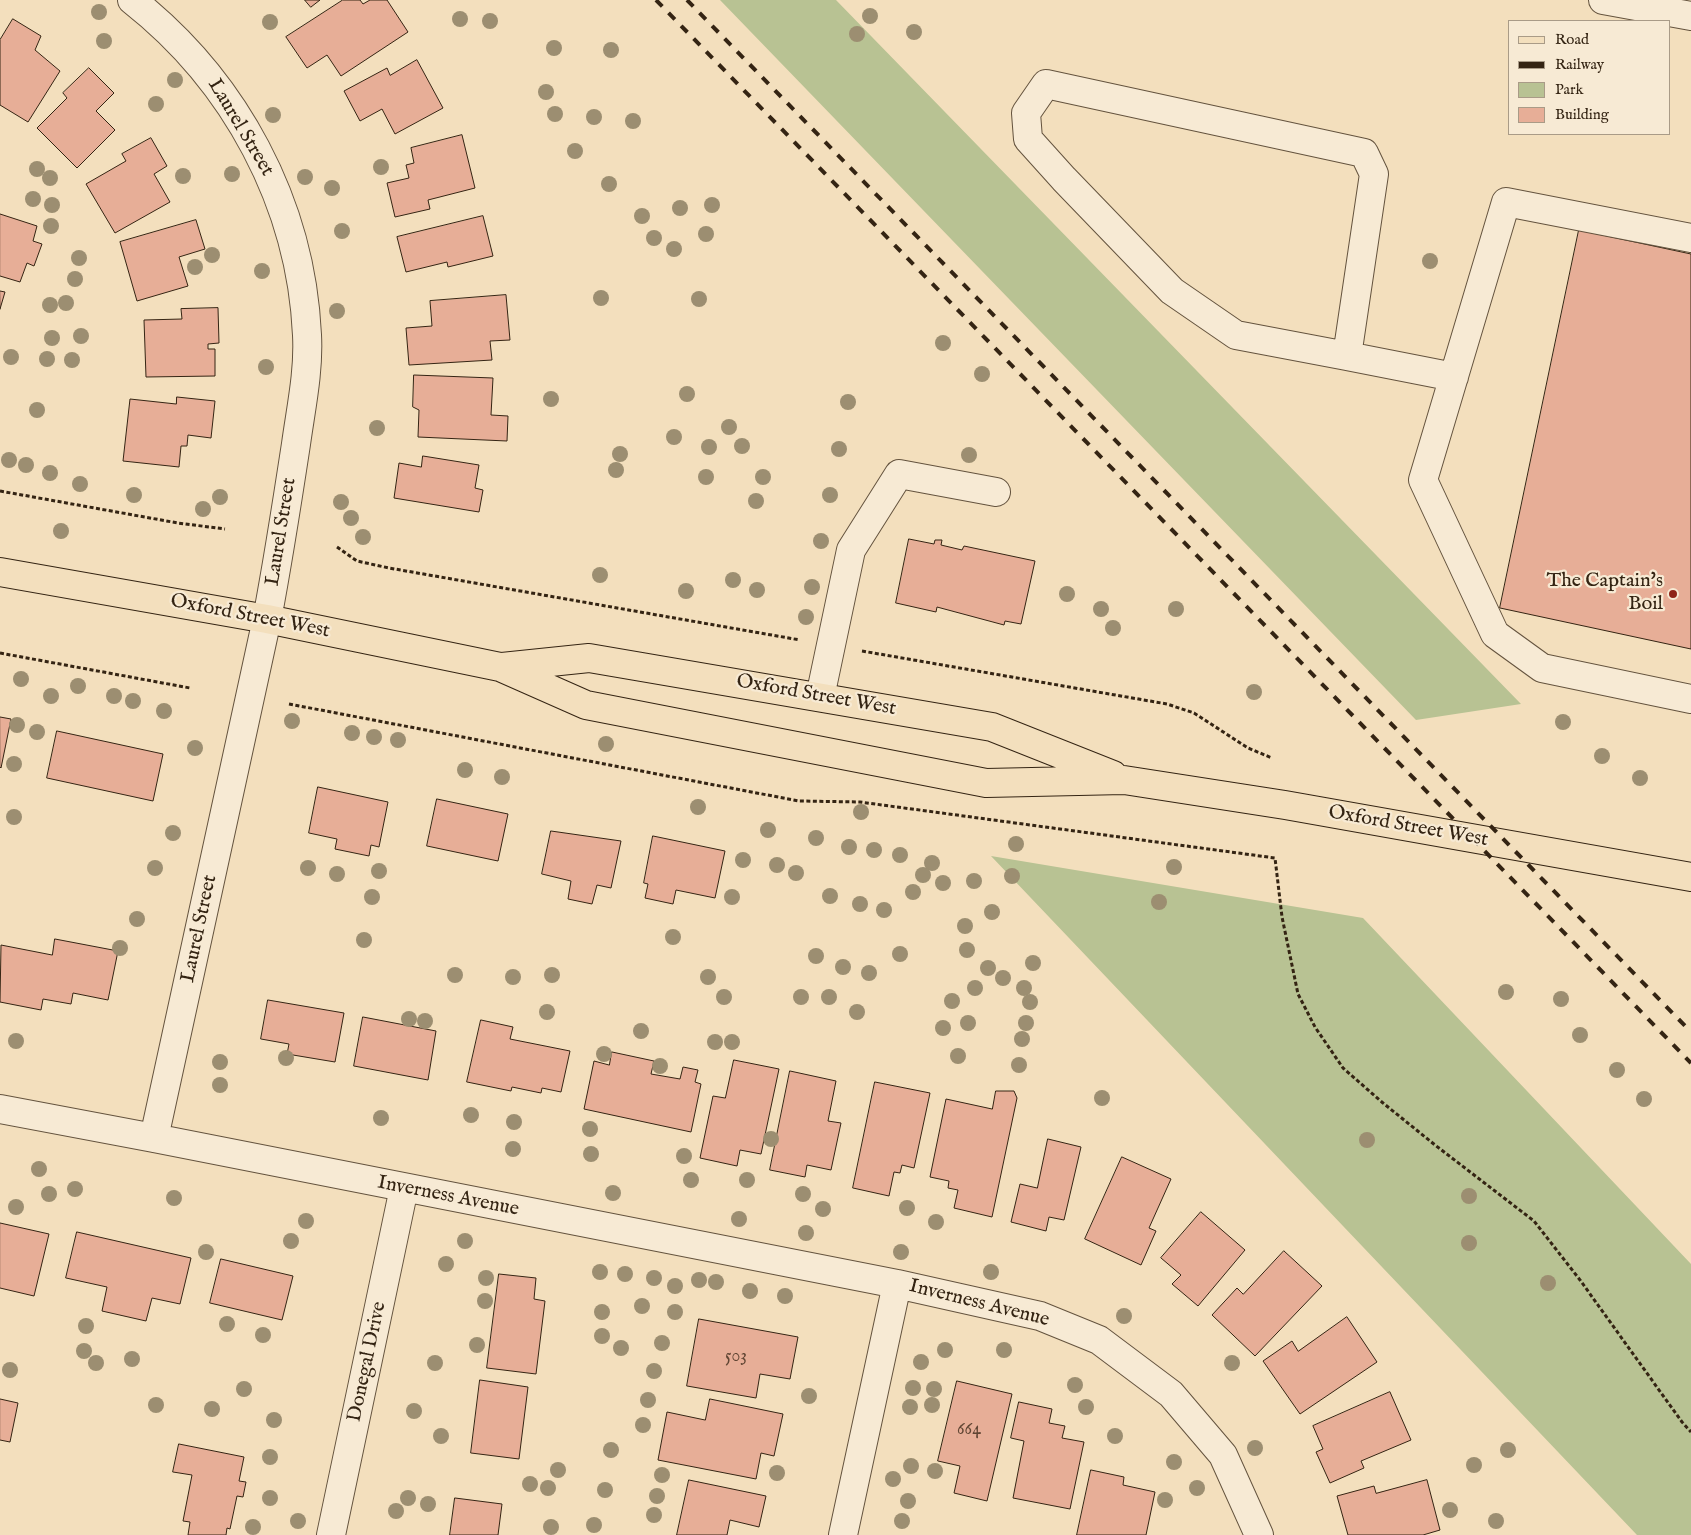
<!DOCTYPE html>
<style>
body{margin:0}
#map{position:relative;width:1691px;height:1535px;overflow:hidden;background:#f3dfbd;font-family:"IM FELL English",serif}
canvas{display:block}
.legend{position:absolute;left:1508px;top:20px;width:162px;height:115px;box-sizing:border-box;background:#f7ead4;border:1px solid #a99b87;margin:0;padding:6px 9px;list-style:none;font-size:15px;color:#342413}
.legend li{display:flex;align-items:center;gap:10px;height:25px}
.legend b{width:25px;border:1px solid #a99b87}
</style>
<div id="map">
<canvas width="1691" height="1535"></canvas>
<ul class="legend">
<li><b style="height:6px;background:#f3dfbd"></b>Road</li>
<li><b style="height:6px;background:#342413"></b>Railway</li>
<li><b style="height:14px;background:#b8c293"></b>Park</li>
<li><b style="height:14px;background:#e7ae97"></b>Building</li>
</ul>
</div>
<script>
const ctx = document.querySelector('canvas').getContext('2d');
ctx.lineJoin = 'round';
function fill(path, color) { ctx.fillStyle = color; ctx.fill(path, 'evenodd'); }
function stroke(path, color, width, dash) { ctx.strokeStyle = color; ctx.lineWidth = width; ctx.lineCap = dash ? 'butt' : 'round'; ctx.setLineDash(dash || []); ctx.stroke(path); }
function write(font, color, halo, rows, align = 'center') {
  ctx.font = font + ' "IM FELL English",serif'; ctx.lineWidth = 4.5; ctx.setLineDash([]); ctx.textBaseline = 'middle'; ctx.strokeStyle = halo; ctx.fillStyle = color; for (const [text, x, y, turn = 0] of rows) {
    ctx.save(); ctx.translate(x, y); ctx.rotate((+turn || 0) * Math.PI / 180); ctx.textAlign = isNaN(turn) ? turn : align; if (halo) ctx.strokeText(text, 0, 0); ctx.fillText(text, 0, 0); ctx.restore();
  }
}
const green = new Path2D(`
 M720,0H836L1521,704L1416,720Z
 M991,856L1363,918L1691,1264V1535H1637Z`);
const building = new Path2D(`
 M305,0H320L311,7Z
 M343,0H360L363,4L370,0H387L408,32L341,76L327,55L307,68L286,37Z
 M13,19L41,36L35,50L60,71L28,122L0,105V40Z
 M417,60L443,108L395,134L382,109L360,121L344,91L387,68L390,75Z
 M89,68L114,93L96,111L115,130L77,168L37,128L67,98L63,93Z
 M462,135L475,188L428,200L430,209L395,217L387,183L409,178L406,165L414,163L411,148Z
 M151,138L167,166L154,174L170,202L115,233L86,184L126,161L122,154Z
 M0,214L37,226L33,241L42,244L34,266L27,263L20,282L0,276Z
 M483,216L493,256L448,267L447,262L406,272L397,237Z
 M196,220L205,249L179,257L188,286L137,301L120,242Z
 M1579,230L1691,254V649L1500,608Z
 M0,291L5,292L0,309Z
 M506,295L510,340L490,341L492,360L409,365L406,328L432,326L430,301Z
 M218,308L219,343L208,344V349H215V376L146,377L144,320L182,319L181,309Z
 M414,375L493,378L491,415L508,416L507,441L418,437L419,410L413,407Z
 M177,397L215,401L211,438L188,435L187,446H181L179,467L123,461L130,399L176,404Z
 M423,456L479,465L475,488L483,490L479,512L394,498L399,463L421,467Z
 M909,539L934,544L935,540H942L941,545L962,550L964,546L1035,561L1021,624L1005,621L1004,625L937,607L936,612L896,603Z
 M0,717L11,719L1,768L0,767Z
 M57,731L163,754L153,801L47,778Z
 M318,787L388,802L379,847L371,845L369,856L335,849L337,839L309,833Z
 M437,799L508,814L498,861L427,846Z
 M551,831L621,841L611,888L597,885L592,904L568,899L571,881L542,874Z
 M653,836L725,851L715,898L676,890L673,904L645,898L648,884L644,883Z
 M55,939L118,951L108,1000L73,993L71,1004L43,999L41,1010L0,1002L1,945L52,955Z
 M268,1000L344,1013L335,1062L287,1054L289,1044L261,1039Z
 M363,1017L436,1031L428,1080L354,1066Z
 M481,1020L513,1027L510,1039L570,1051L561,1092L542,1088L541,1093L512,1087L511,1091L467,1082Z
 M612,1052L654,1061L651,1074L680,1079L683,1067L698,1070L695,1082L701,1084L691,1132L584,1109L594,1061L609,1065Z
 M734,1060L779,1069L761,1154L740,1150L737,1166L700,1158L713,1096L725,1098Z
 M790,1071L836,1081L828,1121L841,1123L831,1170L807,1165L805,1177L770,1170Z
 M875,1082L930,1093L914,1168L902,1165L900,1173L894,1172L889,1196L853,1188Z
 M996,1091H1014L1017,1098L992,1217L954,1208L958,1190L948,1188L949,1181L930,1177L946,1099L992,1109Z
 M1048,1139L1081,1147L1064,1220L1049,1217L1046,1231L1011,1222L1020,1184L1037,1188Z
 M1122,1157L1171,1179L1149,1228L1156,1231L1141,1265L1085,1239Z
 M1201,1212L1245,1250L1198,1306L1172,1284L1181,1275L1161,1258Z
 M0,1223L49,1234L34,1296L0,1288Z
 M77,1232L191,1258L180,1304L152,1298L146,1321L102,1311L107,1287L66,1278Z
 M1284,1251L1322,1286L1255,1356L1212,1315L1237,1288L1243,1294Z
 M221,1259L293,1276L282,1320L210,1303Z
 M499,1274L536,1278L534,1299L545,1301L536,1374L487,1368Z
 M1347,1317L1377,1362L1300,1414L1263,1361L1292,1341L1298,1351Z
 M699,1319L798,1337L790,1379L760,1374L756,1398L687,1386Z
 M480,1380L528,1387L519,1459L471,1453Z
 M957,1381L1012,1394L987,1501L954,1493L960,1466L938,1461Z
 M1390,1392L1411,1440L1361,1461L1364,1468L1330,1483L1316,1452L1323,1449L1313,1426Z
 M0,1399L18,1403L10,1442L0,1440Z
 M710,1399L783,1414L774,1456L761,1453L756,1479L658,1460L667,1412L705,1420Z
 M1019,1402L1052,1409L1049,1423L1065,1426L1062,1438L1084,1442L1070,1509L1013,1498L1024,1441L1011,1438Z
 M179,1444L244,1457L239,1481L246,1482L243,1497L237,1496L230,1529L227,1528L226,1535H188L190,1522L183,1521L192,1475L173,1472Z
 M1091,1470L1124,1477L1123,1485L1155,1492L1146,1535H1077Z
 M689,1480L766,1496L759,1527L730,1520L727,1535H677Z
 M1427,1480L1440,1530L1423,1535H1348L1337,1496L1374,1486L1376,1493Z
 M455,1498L502,1504L498,1535H450Z`);
const path = new Path2D(`
 M0,491L178,523L225,529
 M337,547L357,561L389,568L800,640
 M862,651L1167,704L1194,713L1248,748L1272,758
 M0,653L190,688
 M289,704L799,801L860,802L1275,858L1282,917L1298,994L1315,1027L1343,1068L1383,1103L1435,1145L1534,1221L1580,1280L1682,1422L1691,1432`);
const minor = new Path2D(`
 M132,0C235,81 301,203 307,335C309,371 301,408 296,444C287,503 278,561 267,619L154,1138
 M1603,0L1691,16
 M1691,238L1506,202L1423,480L1495,634L1542,668L1691,699
 M1347,356L1236,335L1172,291L1064,179L1028,139L1026,113L1046,84L1364,153L1374,174L1347,356L1454,377
 M820,697L851,550L899,474L996,492
 M0,1109L154,1138L897,1284L1040,1316L1099,1340L1171,1394L1223,1455L1259,1535
 M331,1535L404,1188
 M843,1535L897,1284`);
const major = new Path2D(`
 M0,572L267,619L500,667L586,705L986,783L1124,780L1285,805L1691,877
 M502,667L589,658L992,727L1113,775`);
const rail = new Path2D(`
 M656,0L1691,1063
 M687,0L1691,1032`);
const trees = [
 [99,12],
 [870,16],
 [460,19],
 [490,21],
 [270,22],
 [914,32],
 [857,34],
 [104,41],
 [554,48],
 [611,50],
 [175,80],
 [546,92],
 [156,104],
 [555,114],
 [273,115],
 [594,117],
 [633,121],
 [575,151],
 [381,167],
 [37,169],
 [232,174],
 [183,176],
 [305,177],
 [50,178],
 [609,184],
 [332,188],
 [33,199],
 [52,205],
 [712,205],
 [680,208],
 [642,216],
 [51,226],
 [342,231],
 [706,234],
 [654,238],
 [674,249],
 [212,255],
 [79,258],
 [1430,261],
 [195,267],
 [262,271],
 [75,279],
 [601,298],
 [699,299],
 [66,303],
 [50,305],
 [337,311],
 [81,336],
 [52,338],
 [943,343],
 [11,357],
 [47,359],
 [72,360],
 [266,367],
 [982,374],
 [687,394],
 [551,399],
 [848,402],
 [37,410],
 [729,427],
 [377,428],
 [674,437],
 [742,446],
 [709,447],
 [839,449],
 [620,454],
 [969,455],
 [9,460],
 [26,465],
 [616,470],
 [50,473],
 [706,477],
 [763,477],
 [80,484],
 [134,495],
 [830,495],
 [220,497],
 [756,501],
 [341,502],
 [203,509],
 [351,518],
 [61,531],
 [363,537],
 [821,541],
 [600,575],
 [733,580],
 [812,587],
 [757,590],
 [686,591],
 [1067,594],
 [1101,609],
 [1176,609],
 [806,617],
 [1113,628],
 [21,679],
 [78,686],
 [1254,692],
 [51,696],
 [114,696],
 [133,701],
 [164,711],
 [292,721],
 [1563,722],
 [17,725],
 [37,732],
 [352,733],
 [374,737],
 [398,740],
 [606,744],
 [195,748],
 [1602,756],
 [14,764],
 [465,770],
 [502,777],
 [1640,778],
 [698,807],
 [861,812],
 [14,817],
 [768,830],
 [173,833],
 [816,838],
 [1016,844],
 [849,847],
 [874,850],
 [900,855],
 [743,860],
 [932,863],
 [777,865],
 [1174,867],
 [155,868],
 [308,868],
 [379,871],
 [796,873],
 [337,874],
 [923,875],
 [1012,876],
 [974,881],
 [943,883],
 [913,892],
 [830,896],
 [372,897],
 [732,897],
 [1159,902],
 [860,904],
 [884,910],
 [992,912],
 [137,919],
 [965,926],
 [673,937],
 [364,940],
 [120,948],
 [967,950],
 [900,954],
 [816,956],
 [1033,963],
 [843,967],
 [988,968],
 [869,973],
 [455,975],
 [552,975],
 [513,977],
 [708,977],
 [1003,978],
 [975,988],
 [1024,988],
 [1506,992],
 [724,997],
 [801,997],
 [829,997],
 [1561,999],
 [952,1001],
 [1030,1002],
 [547,1012],
 [857,1012],
 [409,1019],
 [425,1021],
 [968,1023],
 [1026,1023],
 [943,1028],
 [641,1031],
 [1580,1035],
 [1022,1039],
 [16,1041],
 [715,1042],
 [732,1042],
 [604,1054],
 [958,1056],
 [286,1058],
 [220,1062],
 [1019,1065],
 [660,1066],
 [1617,1070],
 [220,1085],
 [1102,1098],
 [1644,1099],
 [471,1115],
 [381,1118],
 [514,1122],
 [590,1129],
 [771,1139],
 [1367,1140],
 [513,1149],
 [591,1154],
 [684,1156],
 [39,1169],
 [691,1180],
 [747,1180],
 [75,1189],
 [613,1193],
 [49,1194],
 [803,1194],
 [1469,1196],
 [174,1198],
 [16,1207],
 [907,1208],
 [823,1209],
 [739,1219],
 [306,1221],
 [936,1222],
 [806,1233],
 [291,1241],
 [465,1241],
 [1469,1243],
 [206,1252],
 [901,1252],
 [446,1264],
 [600,1272],
 [991,1272],
 [625,1274],
 [486,1278],
 [654,1278],
 [699,1280],
 [716,1282],
 [1548,1283],
 [675,1286],
 [750,1291],
 [785,1296],
 [485,1301],
 [642,1306],
 [602,1312],
 [675,1312],
 [1124,1316],
 [227,1324],
 [86,1326],
 [263,1335],
 [602,1336],
 [662,1343],
 [477,1345],
 [621,1348],
 [945,1350],
 [1004,1350],
 [84,1351],
 [132,1359],
 [921,1362],
 [96,1363],
 [435,1363],
 [1232,1363],
 [10,1370],
 [654,1371],
 [1075,1385],
 [913,1388],
 [244,1389],
 [934,1389],
 [809,1396],
 [648,1400],
 [156,1405],
 [932,1405],
 [910,1407],
 [1086,1407],
 [212,1409],
 [414,1411],
 [274,1420],
 [643,1425],
 [441,1436],
 [1115,1436],
 [1255,1448],
 [611,1450],
 [1508,1450],
 [270,1457],
 [1174,1462],
 [1474,1465],
 [911,1466],
 [558,1470],
 [935,1471],
 [777,1473],
 [662,1475],
 [893,1479],
 [530,1484],
 [548,1488],
 [1197,1488],
 [605,1490],
 [657,1496],
 [270,1498],
 [408,1498],
 [1165,1500],
 [908,1501],
 [428,1504],
 [1450,1510],
 [396,1511],
 [654,1515],
 [298,1521],
 [902,1521],
 [1496,1521],
 [594,1525],
 [253,1527],
 [551,1527]
];
const markers = [
 [1673,594,5,"#8f2418"]
];
const numberNames = [
 ["503",736,1357],
 ["664",969,1430]
];
const streetNames = [
 ["Laurel Street",240,128,59],
 ["Laurel Street",282,532,-81],
 ["Oxford Street West",250,617,11],
 ["Oxford Street West",816,696,10],
 ["Oxford Street West",1408,827,10],
 ["Laurel Street",200,929,-78],
 ["Inverness Avenue",448,1197,11],
 ["Inverness Avenue",979,1304,14],
 ["Donegal Drive",368,1362,-78]
];
const poiNames = [
 ["The Captain's",1663,582],
 ["Boil",1663,605]
];
fill(green, '#b8c293');
fill(building, '#e7ae97');
stroke(building, '#342413', 1);
stroke(minor, '#64533e', 30);
stroke(major, '#342413', 30);
stroke(path, '#342413', 3, [4, 2.5]);
stroke(minor, '#f7ead4', 28);
stroke(major, '#f3dfbd', 28);
stroke(rail, '#342413', 4, [9, 9]);
ctx.fillStyle = '#9c8e71';
for (const [x, y] of trees) { ctx.beginPath(); ctx.arc(x, y, 8, 0, 2 * Math.PI); ctx.fill(); }
for (const [x, y, r, color] of markers) { const dot = new Path2D(); dot.arc(x, y, r, 0, 2 * Math.PI); ctx.fillStyle = color; ctx.fill(dot); stroke(dot, '#f7ead4', 2); }
write('18px', '#614634', null, numberNames);
write('20px', '#342413', '#f7ead4', streetNames);
write('20px', '#342413', '#f7ead4', poiNames, 'right');
</script>
